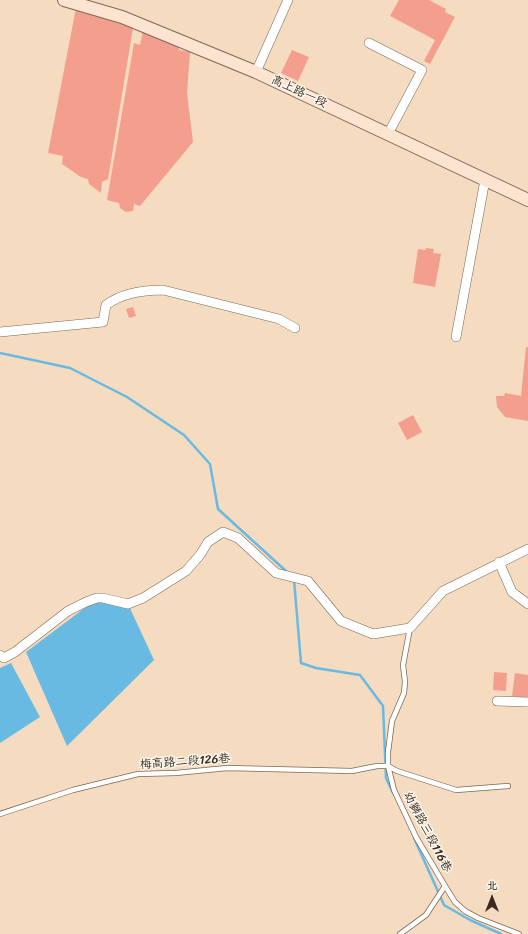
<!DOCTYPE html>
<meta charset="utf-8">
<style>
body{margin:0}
#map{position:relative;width:528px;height:934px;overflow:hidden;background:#f5dbbf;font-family:Sriracha,"LXGW WenKai TC",sans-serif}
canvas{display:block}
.north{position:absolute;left:472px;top:878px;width:40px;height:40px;-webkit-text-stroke:3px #fbf7ec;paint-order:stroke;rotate:0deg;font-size:11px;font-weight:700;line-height:16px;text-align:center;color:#3b2a1e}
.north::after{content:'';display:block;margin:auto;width:14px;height:18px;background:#3b2a1e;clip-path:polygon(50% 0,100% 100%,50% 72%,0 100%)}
</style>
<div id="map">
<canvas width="528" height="934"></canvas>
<div class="north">北</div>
</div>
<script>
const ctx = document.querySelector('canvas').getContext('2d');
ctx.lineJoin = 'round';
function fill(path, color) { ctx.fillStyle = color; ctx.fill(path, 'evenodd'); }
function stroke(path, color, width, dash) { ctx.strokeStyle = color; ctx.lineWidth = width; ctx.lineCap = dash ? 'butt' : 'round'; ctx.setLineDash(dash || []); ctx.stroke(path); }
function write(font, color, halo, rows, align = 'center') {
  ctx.font = font + ' Sriracha,"LXGW WenKai TC",sans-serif'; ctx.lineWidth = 3; ctx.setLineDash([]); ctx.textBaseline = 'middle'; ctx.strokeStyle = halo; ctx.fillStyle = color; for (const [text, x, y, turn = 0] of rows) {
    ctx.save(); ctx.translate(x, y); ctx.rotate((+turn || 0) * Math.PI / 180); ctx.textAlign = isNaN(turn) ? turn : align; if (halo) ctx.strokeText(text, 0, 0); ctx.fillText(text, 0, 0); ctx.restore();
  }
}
const water = new Path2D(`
 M98,598L128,604L154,660L67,746L26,652Z
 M11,663L40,717L0,743V668Z`);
const stream = new Path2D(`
 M0,353L70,368L127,397L184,435L210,464L218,509L287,572
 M294,580L301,663L316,668L360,675L383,706L386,778L393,793
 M414,838L444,905L470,920L501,934`);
const building = new Path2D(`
 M399,0H429L446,9L445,12L455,17L430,64L424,61L435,40L390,16Z
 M76,8L133,28L108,179L102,182L101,193L89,184L88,179L81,177L62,164L63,156L48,153Z
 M143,31L179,47V50L190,52L187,93L193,142L140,206L134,204L133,211L126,212L120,208L119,203L107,200L134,43L140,45Z
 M292,50L309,57L298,81L281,73Z
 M426,248L434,249L433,253L441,254L435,287L413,283L418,249L425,250Z
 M133,307L136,316L129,318L126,309Z
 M526,347H528V421L505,417L497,407L496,396H504L505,393L521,396Z
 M413,415L422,432L407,440L398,423Z
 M494,672L507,673L506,691L493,690Z
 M515,673L528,675V698L512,696Z`);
const lane = new Path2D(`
 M410,628L403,665L405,682L404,693L392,721L388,752V766L394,790L416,837L445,886L455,902L465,911L478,918L519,934
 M0,814L73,790L138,774L176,773L227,768L352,771L377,766H388L397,771L456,790L508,786
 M400,934L426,915L445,886`);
const street = new Path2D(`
 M369,43L422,70L388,134
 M256,72L288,0
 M0,332L103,322L106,305C122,293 143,290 163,290L279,319L295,328
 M456,337L485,180
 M499,562L512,592L528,604
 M0,655L4,658L15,652L68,611L86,602L97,598H103L128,604L143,598L186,571L200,555L208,542L223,532L238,538L276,573L308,581L341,621L373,634L410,628L443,591L528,549
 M497,701L528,702`);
const secondary = new Path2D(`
 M64,0L122,17L256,72L528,200`);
const streetNames = [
 ["高上路一段",299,92,25],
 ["梅高路二段126巷",185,762,-4],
 ["幼獅路三段116巷",427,832,62]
];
fill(water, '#68bae3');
stroke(stream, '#68bae3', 2.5);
fill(building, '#f49e8e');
stroke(lane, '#7c6856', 6);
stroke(street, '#7c6856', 10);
stroke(secondary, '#7c6856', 14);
stroke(lane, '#fff', 4.5);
stroke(street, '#fff', 9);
stroke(secondary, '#fde4d0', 12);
write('12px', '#3b2a1e', '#fbf7ec', streetNames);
</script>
